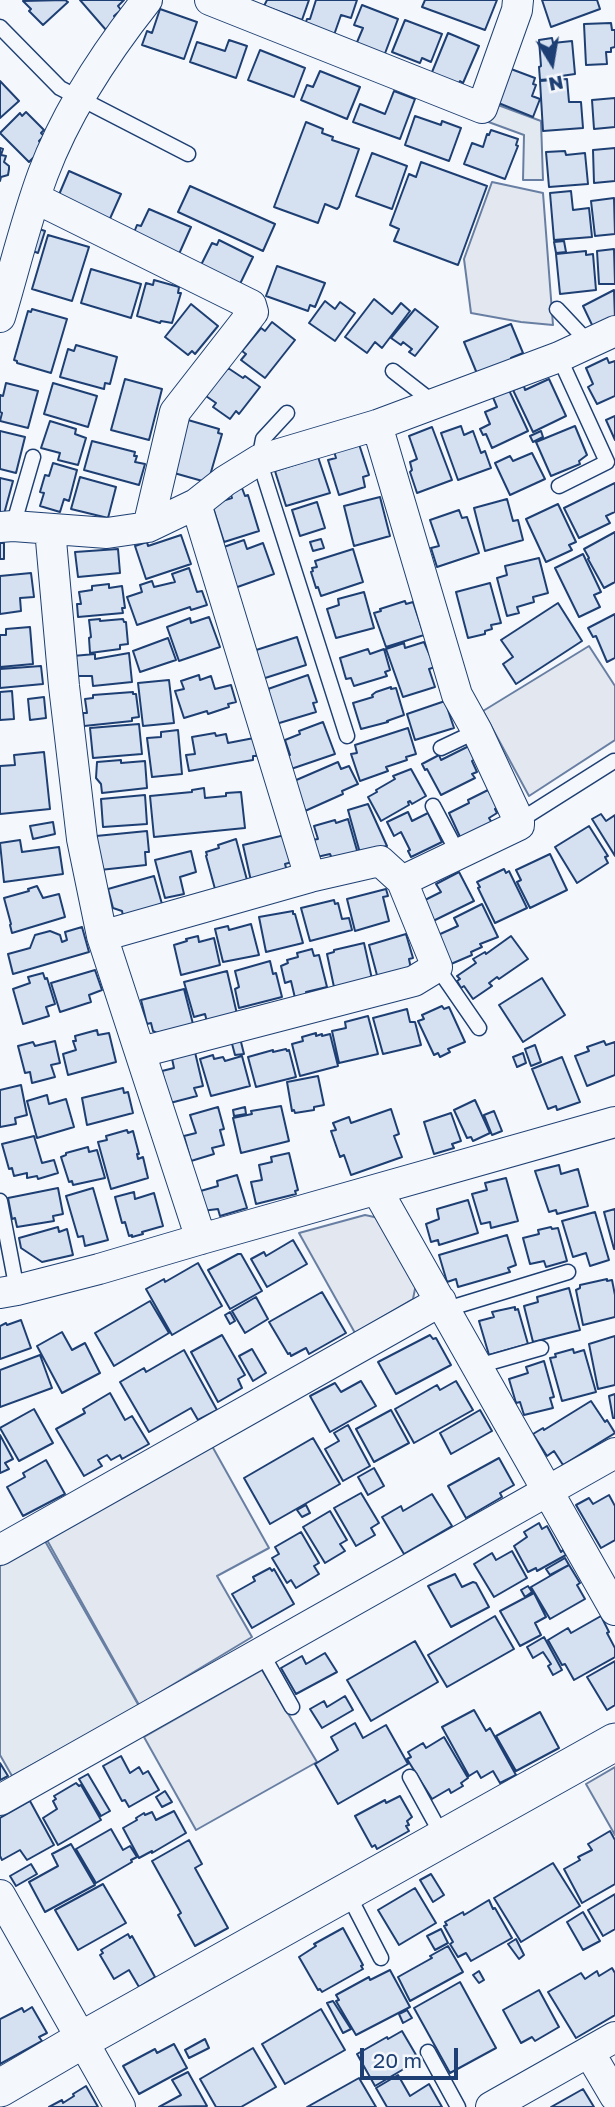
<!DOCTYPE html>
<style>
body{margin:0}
#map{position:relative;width:615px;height:2107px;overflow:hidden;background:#f4f7fb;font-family:"Golos Text",sans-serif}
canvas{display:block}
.north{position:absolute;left:517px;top:28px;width:70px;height:70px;-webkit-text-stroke:5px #f4f7fb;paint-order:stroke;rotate:169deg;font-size:19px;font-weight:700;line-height:28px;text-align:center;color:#1d3f73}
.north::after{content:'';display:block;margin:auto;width:24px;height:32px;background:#1d3f73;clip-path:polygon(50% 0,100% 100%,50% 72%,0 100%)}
.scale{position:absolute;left:360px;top:2048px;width:98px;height:32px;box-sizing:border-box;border:4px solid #1d3f73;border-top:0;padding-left:9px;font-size:21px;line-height:24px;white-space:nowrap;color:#1d3f73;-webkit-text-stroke:5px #f4f7fb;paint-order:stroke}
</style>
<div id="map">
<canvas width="615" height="2107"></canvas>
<div class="north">N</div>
<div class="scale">20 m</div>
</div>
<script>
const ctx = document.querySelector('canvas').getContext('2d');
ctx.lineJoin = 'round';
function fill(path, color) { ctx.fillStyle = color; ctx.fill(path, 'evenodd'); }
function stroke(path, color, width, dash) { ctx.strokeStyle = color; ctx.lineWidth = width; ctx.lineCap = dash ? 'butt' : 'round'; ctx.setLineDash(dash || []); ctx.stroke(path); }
const green = new Path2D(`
 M490,102L541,121L543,180H523L524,135L483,120Z
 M45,1541L139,1706L12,1776L0,1755V1566Z`);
const parking = new Path2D(`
 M492,182L543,193L553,325L521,322L471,313L464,259Z
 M589,646L615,686V740L529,796L483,711Z
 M365,1215L379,1218L416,1284L413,1299L355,1333L299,1233Z
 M212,1446L269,1548L217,1576L252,1637L139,1705L47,1540Z
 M262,1670L317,1762L196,1830L144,1737Z
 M615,1767V1835L586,1784Z`);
const building = new Path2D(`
 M65,0L68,2L43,25L29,11L31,9L23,1Z
 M80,0H124L118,6L121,10L114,16L117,19L106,30Z
 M267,0H309L302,20L264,6Z
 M316,0H357L351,18L341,15L334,35L303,30L307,19H310Z
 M425,0H497L485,30L422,7Z
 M542,0H597L600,9L551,27Z
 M362,5L398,19L384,56L355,47L363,28L354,25Z
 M160,9L197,22L184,59L142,45L147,31L152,33Z
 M405,20L442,34L431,62L422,58L420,63L392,52Z
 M611,23L612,30H615V47L611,48V52H606L607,64L586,65L584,24Z
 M448,33L479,46L463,83L460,81L456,88L430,77Z
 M552,38L553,43L572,41L575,74L561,76V78L540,80L539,67L541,66L539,40Z
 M229,40L247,46L236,78L190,62L197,42L225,51Z
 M260,50L305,68L294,97L248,80Z
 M511,69L535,78L533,84L536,85L532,96L540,99L533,117L496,102Z
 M320,71L360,87L347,119L301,100L307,85L313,87Z
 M567,79L569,102H581L583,128L543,131L540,81Z
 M0,81L19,101L0,118Z
 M394,91L415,99L400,139L353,122L360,104L385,114Z
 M615,98V127L594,129L592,100Z
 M26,112L44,130L41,133L44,136L39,141L44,147L29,162L0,133L20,113L22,116Z
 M415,116L441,125L442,121L461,128L449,161L405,145Z
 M306,122L323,129L322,133L333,137L332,140L359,149L339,207L337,209L325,204L318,223L274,207Z
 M491,130L518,139L516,145L518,146L505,179L464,164L472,143L483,147L487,134L489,135Z
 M0,148L3,149L1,155L6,156L4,162L9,166V169L8,175L1,177L0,181Z
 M615,148V181L594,183L593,150Z
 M565,151L566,155L585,153L588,184L549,187L546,152Z
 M372,153L407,166L392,209L356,196Z
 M421,162L487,186L458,265L394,241L399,229L390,225L409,174L416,177Z
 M69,171L121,194L108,223L58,197Z
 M190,186L275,224L263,251L178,212Z
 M571,191L573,210L589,208L592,237L554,240L550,193Z
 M614,198L615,234L595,236L591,201Z
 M149,209L191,227L179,254L133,235L137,225L141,226Z
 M33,227L45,231L38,253L25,248Z
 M48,235L89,247L72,301L32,289Z
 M219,240L253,257L239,286L200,267L212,243L217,245Z
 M564,241L566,252L556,253L554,242Z
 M614,249L615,284H599L597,251Z
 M586,251V255L593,254L596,290L560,294L556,254Z
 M277,266L325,283L315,307L310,305L308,311L266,296Z
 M91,269L141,284L131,318L81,303Z
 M154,280L179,287L178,293H181L172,323L161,321L160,323L137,316L146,283L153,285Z
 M614,290L615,319L594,329L583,306Z
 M374,299L392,314L401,303L410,311L382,348L375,342L367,353L345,337Z
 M325,301L335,309L340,302L355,313L335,341L309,323Z
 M191,304L218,326L195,354L192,351L188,355L165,337Z
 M32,309L67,319L51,373L17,363V361L14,360L28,311L31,312Z
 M415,309L438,327L415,356L409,352L412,349L403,342L401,345L391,338Z
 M272,322L295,340L265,378L241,360L246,354L242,351L261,328L265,331Z
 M511,324L523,353L511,358L512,362L478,376L464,342Z
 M76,345L117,357L110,384L105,383L104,389L60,377L68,349L74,351Z
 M607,358L609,363L615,361V396L597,404L588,387L593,384L586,368Z
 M228,368L243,378L245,376L260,387L239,414L236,411L230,419L213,407L216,403L203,394Z
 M125,379L162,389L149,440L111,430Z
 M549,379L566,416L533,432L513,390L524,386L525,390Z
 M6,383L38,391L28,428L0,421L2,413L0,412V395L3,396Z
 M53,383L97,396L88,427L44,414Z
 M508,388L528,431L492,448L486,434L483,435L480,429L490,424L485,412L497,407L492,395Z
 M615,416V440L606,420Z
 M188,420L219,429L218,433L222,434L209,479L206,482L174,473Z
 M50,421L76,429L75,434L86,438L78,465L58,460L60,453L41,448Z
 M461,426L464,435L473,431L481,453L485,451L491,468L458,480L441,433Z
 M575,426L587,455L579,461L580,464L551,476L536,442Z
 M432,427L452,480L417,493L410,472L412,470L410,462L417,459L409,436Z
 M0,431L25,437L16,473L0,469Z
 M541,431L543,437L533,442L530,436Z
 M92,441L135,452L134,456H137L135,462L145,464L139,485L84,470Z
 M358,441L369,475L363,477L365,487L339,495L328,460L336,458L333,448Z
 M532,453L545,479L510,495L495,463L510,456L513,461Z
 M318,457L330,493L286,506L275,471Z
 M53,463L77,470L69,501L64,499L60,512L40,506L44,493L40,492L45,475L49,476Z
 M80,477L116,487L108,518L71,509Z
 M0,478L13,481L4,514L0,513Z
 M615,483V512L606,516L610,523L579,538L564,508Z
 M242,488L245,496L248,495L259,531L224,542L212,504L232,498L230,492Z
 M380,497L390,536L354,546L344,506Z
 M507,499L513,521L518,520L523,540L485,551L474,508Z
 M317,502L325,528L300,536L292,510Z
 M558,504L576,542L569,545L572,550L546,562L526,519Z
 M459,510L462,518L467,517L479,553L437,567L431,548L439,546L430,520Z
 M615,532V582L604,588L588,559L589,558L584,549Z
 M181,535L191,564L146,579L135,546L147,542L148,546Z
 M321,539L324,548L313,551L310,542Z
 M244,540L247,549L263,543L274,574L229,590L218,549Z
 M0,543H4V559H0Z
 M118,549L120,573L78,577L75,552Z
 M353,549L363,582L321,596L318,587L316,588L311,572L313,571L312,568L317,567L315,561Z
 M583,554L601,592L594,595L600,607L579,617L555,568Z
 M539,558L548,593L533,597L534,602L517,607L519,613L507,616L497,578L507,575L505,566Z
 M189,568L197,592L202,591L207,605L191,610L190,607L137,625L127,597L142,592L140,585L152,581L154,587L175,582L172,574Z
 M31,573L34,597L20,598L21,611L0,614V576Z
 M490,583L501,623L491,625L492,629L485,631V634L468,638L456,592Z
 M109,584V588L122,586L125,608H122L123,613L78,617L77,604H81L79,592L92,590V586Z
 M364,592L374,628L336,638L327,609L339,605L338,599Z
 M405,601L406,604L413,602L424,635L386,647L374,613L381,611L380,609Z
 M558,603L582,641L516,684L503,664L513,657L501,640Z
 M615,614V658L607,662L596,636L593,637L588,628Z
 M209,617L220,647L179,661L167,627L190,618L191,623Z
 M100,619V621L123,619L124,622H126L128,644L120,645V649L90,653L89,638L91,637L89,620Z
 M30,627L33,664L0,667V635H6V629Z
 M297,637L306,665L262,679L253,651Z
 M168,638L176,660L140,672L133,651Z
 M424,642L435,667L429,669L435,687L403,697L386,649L404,643L405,648Z
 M368,649L370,654L384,649L390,670L385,672L387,676L354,686L351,678L346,679L340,658Z
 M129,653L132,682L93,686L92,676H75L73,656L95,654V659Z
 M41,666L43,684L0,688V669Z
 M199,675L200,680L211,676L215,689L231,685L236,702L228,704L229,707L208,714L207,711L184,718L175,691L184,689L181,681Z
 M308,675L317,702L313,703L316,712L276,724L267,693L269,691L268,689Z
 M169,680L174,723L143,726L138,683Z
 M391,687V689L396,688L404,715L387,721L388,722L361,729L353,703L373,697L372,695L376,692Z
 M12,691L14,719L0,720V692Z
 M133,692V694H136L139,717L132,718V721L84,726L83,713H87L85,699L93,698V695Z
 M44,697L46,718L30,720L28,699Z
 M445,701L454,728L415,740L407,714Z
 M323,722L335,754L291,769L287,756L290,755L285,740L300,734L299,731Z
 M139,724L142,754L93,758L90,728Z
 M408,728L416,754L406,757L407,760L386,767L388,771L360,781L351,754L357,753L355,745Z
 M178,730L182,774L152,777L147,738L161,737V732Z
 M215,733L216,736L226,734L228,743L254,738L257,756H253V760L189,771L186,755L195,754L192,737Z
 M469,746L475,759L472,761L477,772L472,774L475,778L441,795L427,769L425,770L422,764L439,755L441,760Z
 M44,752L50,809L0,814V766L15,765L14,755Z
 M121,760V763L145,761L147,788L102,793L101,784L96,778L97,762Z
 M338,762L341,769L349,766L358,784L342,791L343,794L305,811L294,781Z
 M411,769L426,796L412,804L410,801L408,802L409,805L381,821L368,797L377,792L376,790L395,779L393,776Z
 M204,788L205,798L226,796V793L241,792L245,828L154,837L150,796L192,792V790Z
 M488,790L489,792L491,791L499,807L495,809L497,813L489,818L492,823L461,839L449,813L469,803L468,800Z
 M145,795L147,824L103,827L101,799Z
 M368,804L387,846L360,853L348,810Z
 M408,812L412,821L428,813L442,842L411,857L408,851L410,850L401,832L394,836L387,822Z
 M601,814L606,821L615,815V856L592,819Z
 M348,819L358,854L333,861L330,854L317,857L312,840L318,839L314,826L335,820L336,823Z
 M53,822L55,834L33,839L30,826Z
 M589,826L608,856L605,857L608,863L577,883L555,847Z
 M147,831L149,852H145L146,865L100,870L96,836Z
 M285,835L292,862L285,864L287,871L251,881L243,845Z
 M236,839L247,880L215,889L206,856L207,855L206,852L219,848L218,845Z
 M20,840L22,852L59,847L63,874L4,882L0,843Z
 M191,851L196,872L180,877L184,894L165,898L155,860Z
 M550,854L567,890L530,908L517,882L521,880L516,870Z
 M504,869L506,873L509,871L527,908L495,923L478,888L480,887L477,882Z
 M459,872L474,901L431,922L421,902L441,892L436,884Z
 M154,876L162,904L123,916L122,911L113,908L108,889Z
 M37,886L43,898L59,894L65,917L12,933L10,925L11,924L4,898L29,891L28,889Z
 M386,889L388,896L383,897L389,921L355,931L347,899Z
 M334,900L335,904L338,903L342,919L349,918L352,930L310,941L301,908Z
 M482,904L498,937L480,944L482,947L471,952L472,955L451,964L438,935L458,926L454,918Z
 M293,911V914H295L303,943L266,952L259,917Z
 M251,924L259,955L223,962L215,929L228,926L229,930Z
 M82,927L89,952L13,974L8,954L30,948L35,935L50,931L60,935L62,942L67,940L65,932Z
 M406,934L413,958L409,959L411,969L378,979L369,945Z
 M198,936L199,942L214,938L220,965L181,975L174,945L187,941L186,939Z
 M511,936L528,959L499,979L497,977L489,983L492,986L473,999L464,986L461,988L457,981L460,979L457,976L476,963L473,959L485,952L486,954Z
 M364,943L372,979L334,987L327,954L334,952V950Z
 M312,949L314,956L319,955L327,987L306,992L307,995L295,998L291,981L285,983L281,966L288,963L287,960L298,957L297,953Z
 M270,961L273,974L276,973L282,997L239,1008L235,989L239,987L235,971Z
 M95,970L102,990L89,995L91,1002L60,1012L51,983Z
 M227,971L237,1014L207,1022L205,1014L194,1017L184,982Z
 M43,973L45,979L47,978L55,1004L46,1007L49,1016L23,1024L13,989L30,983L28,977Z
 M542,978L565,1015L523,1042L499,1005Z
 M184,989L193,1024L157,1033L153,1031L151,1023L147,1024L141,1000Z
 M442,1006L444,1009L449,1007L465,1042L448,1049L450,1052L440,1057L438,1053L434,1055L418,1021L424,1019L422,1015Z
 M407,1009L410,1022H415L421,1045L383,1054L373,1018Z
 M368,1016L378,1054L339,1063L332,1031L346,1028L345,1022Z
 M97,1030L98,1035L109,1033L116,1062L68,1075L63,1054L76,1050L73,1041H76L75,1036Z
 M316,1033V1036L322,1034V1036L330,1034L338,1066L300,1076L292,1044L303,1041L302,1037Z
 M240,1038L244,1054L235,1055L231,1040Z
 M55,1041L60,1063L51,1065L55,1077L32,1083L30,1072L25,1073L18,1046L33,1042L35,1046Z
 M604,1041L606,1045L615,1042V1075L587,1086L575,1056L589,1051L587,1047Z
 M535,1045L541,1062L531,1066L525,1049Z
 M194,1048L203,1086L194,1088L197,1096L170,1103L162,1071L174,1068L171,1054Z
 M286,1049L287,1051L289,1050L296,1077L256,1087L248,1057L273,1050V1052Z
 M523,1053L526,1063L517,1067L513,1057Z
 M213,1055L214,1059L223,1057L225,1061L242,1056L250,1086L211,1096L200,1059Z
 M562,1057L580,1102L557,1110L556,1106L548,1109L532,1069Z
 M318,1076L324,1105L314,1107V1110L295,1113L294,1110L292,1111L287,1082Z
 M21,1085L27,1115L15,1118L16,1124L0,1127V1090Z
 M123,1088L124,1093L128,1092L133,1113L87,1125L82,1098Z
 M47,1095L49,1104L66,1099L74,1127L37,1138L27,1101Z
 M475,1100L490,1133L473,1141L471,1137L467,1138L454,1110Z
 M281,1106L289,1141L241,1153L233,1118L252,1114L251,1111Z
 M218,1107L224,1129L220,1130L224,1145L212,1148L214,1154L191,1161L184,1136L196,1133L190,1115Z
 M245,1107L246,1114L234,1116L233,1110Z
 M391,1109L399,1134L394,1136L402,1157L351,1175L344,1155L340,1157L331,1131L336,1130L333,1123L349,1117L351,1123Z
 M494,1111L502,1131L492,1135L484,1115Z
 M451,1113L461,1141L452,1144L454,1148L434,1154L424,1122Z
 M127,1130L128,1133L133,1131L139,1154H137L138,1159L143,1157L148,1178L111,1189L98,1142L107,1140L106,1136Z
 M34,1136L42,1163L54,1160L58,1173L38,1179L37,1176L27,1178V1173L14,1176L12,1168L9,1169L2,1144Z
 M88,1147L89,1152L97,1150L105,1178L73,1185L72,1181L69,1182L61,1157L66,1155V1153Z
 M289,1153L298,1190L295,1191L296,1194L256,1204L251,1182L262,1180L259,1165L272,1162L271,1157Z
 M559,1165L561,1174L578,1169L588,1206L557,1214L556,1210L549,1212L535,1171Z
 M237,1175L247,1208L220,1216L218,1209L202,1211L197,1192L218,1186L217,1181Z
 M506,1178L518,1221L491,1228L490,1222L481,1224L472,1194L487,1190L485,1183Z
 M58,1188L63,1214L53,1216L54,1221L17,1227L15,1218L12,1219L8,1198Z
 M93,1188L108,1240L85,1246L83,1236L78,1237L66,1196Z
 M134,1192L135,1199L154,1193L163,1226L142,1232L143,1234L132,1237V1235L129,1236L125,1222L122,1223L115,1197Z
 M468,1200L478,1233L439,1245L438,1240L431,1242L426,1224L439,1219L437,1209Z
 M615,1209V1249H614L604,1212Z
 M595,1212L609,1260L590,1266L586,1253L573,1257L562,1221Z
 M58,1227L59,1232L67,1229L73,1255L42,1262L21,1248L19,1238Z
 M551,1227L552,1229L558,1228L567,1261L546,1267L544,1261L530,1264L523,1238L539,1234L538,1230Z
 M507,1235L516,1265L508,1268L510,1272L458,1287L456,1279L447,1282L439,1255Z
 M293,1240L307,1264L267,1287L251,1259L264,1252L266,1256Z
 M238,1254H241L262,1291L230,1309L208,1270Z
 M198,1263L222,1306L172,1335L146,1289L164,1279L165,1282Z
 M607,1279V1281L612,1280L615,1295V1317L583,1325L576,1290L580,1288V1285Z
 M569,1288L580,1330L533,1342L524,1306L538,1302L537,1297Z
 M322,1292L346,1333L309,1354L306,1348L291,1356L290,1353L288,1354L269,1322Z
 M256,1297L268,1319L245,1333L232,1311Z
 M150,1301L169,1333L114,1366L95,1333Z
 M515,1307V1310L518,1309L528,1344L489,1355L479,1321L494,1317L492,1312Z
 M230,1312L235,1321L230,1324L225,1315Z
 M21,1320L31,1348L0,1359V1326L6,1323L7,1325Z
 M62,1332L72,1350L85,1343L100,1373L62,1393L37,1346Z
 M222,1335L245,1375L238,1379L242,1388L218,1402L191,1352Z
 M430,1335L433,1339L436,1338L451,1365L396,1394L378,1362Z
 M615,1336V1385L598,1389L589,1344Z
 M252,1349L266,1373L253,1381L239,1356Z
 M573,1349L574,1353L584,1350L596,1392L562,1401L550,1358L556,1357L555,1354Z
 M184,1350L217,1410L198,1420L191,1408L149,1432L120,1382L144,1368L146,1372Z
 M40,1355L52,1388L0,1407V1370Z
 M544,1361L554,1397L550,1398L553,1408L524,1415L520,1402L516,1403L509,1379L528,1373L526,1367Z
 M361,1381L376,1406L330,1432L310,1396L335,1383L341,1392Z
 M456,1381L473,1410L414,1443L395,1409L437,1385L440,1390Z
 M110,1393L125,1420L132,1416L149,1444L122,1459L120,1455L111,1460L107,1455L98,1460L102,1466L84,1476L56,1429L85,1413L83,1409Z
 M615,1394V1418H613L609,1396Z
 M591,1401L605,1422L607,1420L615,1433L563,1465L554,1451L547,1456L533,1434L543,1428L544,1430Z
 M34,1409L53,1443L19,1461L0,1428Z
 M391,1410L409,1443L374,1462L356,1429Z
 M480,1410L492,1431L451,1454L440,1433Z
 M348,1425L370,1466L343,1481L325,1449L339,1441L334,1433Z
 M0,1435L13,1459L5,1463L9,1469L0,1473Z
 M313,1438L340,1484L270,1524L244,1478Z
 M499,1458L514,1485L500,1493L502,1497L466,1518L448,1486Z
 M46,1460L65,1494L23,1516L7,1487L25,1477L23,1473Z
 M374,1468L384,1486L368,1495L358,1477Z
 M361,1493L379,1523L371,1528L375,1535L356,1546L334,1508Z
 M432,1494L452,1526L404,1554L382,1517L401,1506L403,1511Z
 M609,1495L615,1506V1540L601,1548L576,1505L589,1498L593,1504Z
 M306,1505L310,1513L302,1517L297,1510Z
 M330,1511L347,1540L340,1544L345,1551L325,1563L303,1527Z
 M539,1523L542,1529L547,1526L561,1552L563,1550L566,1555L537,1571L536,1568L528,1572L514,1546L527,1537L524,1532Z
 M301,1532L319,1563L314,1566L319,1574L296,1588L291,1580L287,1583L272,1558L279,1554L275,1547Z
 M512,1551L527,1578L494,1597L474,1564L492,1553L496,1560Z
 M565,1558L569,1565L550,1575L546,1569Z
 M569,1565L580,1583L577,1585L585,1599L550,1619L531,1587Z
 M270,1568L272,1571L274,1569L294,1604L252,1628L232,1594L255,1581L253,1577Z
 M455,1574L462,1587L473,1582L476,1583L489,1607L451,1627L428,1586Z
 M528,1586L532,1592L525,1597L521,1590Z
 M534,1593L546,1617L535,1623L541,1635L520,1646L500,1611Z
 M495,1616L514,1649L447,1687L428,1655Z
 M601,1616L609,1632L607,1633L615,1648V1657L574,1680L565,1664L562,1665L548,1640L568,1628L571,1633Z
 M544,1637L562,1670L553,1675L548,1666L551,1664L543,1652L533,1658L527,1647Z
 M415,1641L438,1682L371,1721L347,1680Z
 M325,1653L337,1672L296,1694L281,1668L302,1656L306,1664Z
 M615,1661V1705L607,1710L587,1677Z
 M345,1696L353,1710L322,1728L310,1709L324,1701L327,1707Z
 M474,1710L486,1731L490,1728L516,1775L500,1783L493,1771L481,1778L477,1771L469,1776L442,1727Z
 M540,1712L559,1748L516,1771L496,1736Z
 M355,1723L363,1738L386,1725L408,1764L338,1804L315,1764L338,1750L331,1737Z
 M444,1737L468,1778L461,1783L463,1786L451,1793L449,1789L432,1799L407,1759L411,1757L408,1752L423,1743L426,1748Z
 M121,1756L130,1773L139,1767L143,1774L148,1771L159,1790L129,1807L125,1800L122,1801L103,1766Z
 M0,1763L8,1776L0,1780Z
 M88,1774L110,1811L101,1816L79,1779Z
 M76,1783L79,1786L81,1785L101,1820L58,1845L43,1818L57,1809L53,1801L56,1799L54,1796Z
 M165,1791L172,1802L162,1807L156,1797Z
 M400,1796L412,1817L407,1821L409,1825L406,1826L409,1831L377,1849L375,1845L372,1847L355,1816L385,1800L386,1803Z
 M30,1801L54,1845L27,1860L20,1850L2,1860L0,1856V1818Z
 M174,1811L186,1833L152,1853V1851L139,1858L123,1828L137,1820L136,1818L144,1813L145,1815L152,1812L156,1820Z
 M111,1829L123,1850L130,1846L137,1857L131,1860L132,1862L96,1883L76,1849Z
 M610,1831L615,1840V1884L582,1903L564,1869L580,1860L578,1857L592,1850L588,1844Z
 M189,1840L202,1864L195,1868L228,1928L195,1946L178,1915L181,1913L152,1861Z
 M71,1844L95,1885L45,1912L29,1882L58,1866L52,1854Z
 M553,1863L580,1906L521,1942L494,1898Z
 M31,1864L37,1874L16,1886L10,1876Z
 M431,1874L444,1895L433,1902L420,1880Z
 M103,1884L126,1923L78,1950L55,1910Z
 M415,1888L436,1923L399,1945L378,1910Z
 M615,1894V1929L603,1936L588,1910Z
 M489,1900L493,1909L495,1908L512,1938L471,1961L466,1953L458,1957L450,1944L453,1942L444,1926L447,1925L445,1922L463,1912L464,1915Z
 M583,1912L600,1941L583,1950L567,1922Z
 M343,1928L363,1965L361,1966L363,1969L322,1992L320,1989L318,1990L299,1957L316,1946L314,1944Z
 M441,1929L448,1943L435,1950L427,1936Z
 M128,1934L130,1938L132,1936L155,1977L139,1987L129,1970L114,1979L100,1955L103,1953L101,1950Z
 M516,1939L524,1955L519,1959L508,1944Z
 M448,1946L463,1972L410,2001L398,1977L432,1958L430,1956Z
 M612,1968L615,1973V2015L576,2038L548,1992L581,1973L585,1979L597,1971L599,1976Z
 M390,1970L410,2007L356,2035L336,2001L339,2000L336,1995L369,1977L370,1980Z
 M479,1971L484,1980L479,1983L473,1975Z
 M460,1982L496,2048L450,2073L414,2008Z
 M539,1990L559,2027L535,2041L532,2037L521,2043L503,2010Z
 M333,2001L351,2029L343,2033L327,2003Z
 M32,2007L47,2033L39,2037L42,2041L0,2064V2019L22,2008L24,2012Z
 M321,2009L345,2050L285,2084L262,2044Z
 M407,2010L412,2018L403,2023L399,2014Z
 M402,2031L419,2060L375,2086L357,2054L387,2037L388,2039Z
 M205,2039L209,2048L189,2058L185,2050Z
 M174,2044L187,2068L139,2094L123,2066L155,2049L157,2053Z
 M253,2048L276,2087L241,2107H216L200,2079Z
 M188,2072L207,2106L159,2107L181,2095L172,2080Z
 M398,2075L410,2096L429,2084L442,2107H387L376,2088Z
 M359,2078L376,2107H307Z
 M86,2086L98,2107H49L62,2100L63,2103L74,2096L73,2094Z
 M583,2089L594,2107H551Z`);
const service = new Path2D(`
 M0,27L60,88L188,154
 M557,309L589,343
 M559,357L607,462L559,486
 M393,371L434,403
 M287,413L263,439L259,460L347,736
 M13,526L33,457
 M441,748L477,731
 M433,806L459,855
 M519,821L614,761
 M437,967L479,1028
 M0,1201L17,1290
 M447,1309L568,1272
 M478,1366L541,1348
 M261,1652L292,1707
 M410,1777L443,1837
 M348,1894L381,1958
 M428,2052L458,2107`);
const minor = new Path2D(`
 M210,0L482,108L517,10L518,0
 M35,198L251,305L253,312L175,412L148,527
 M0,317C14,270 26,220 43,174C67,110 105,53 147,0
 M377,425L457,695L477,731L519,821V825L402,881
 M0,527L13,526L107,533L148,527L196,504L225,481L259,460L377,425L559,357L615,331
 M50,529L64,686L82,839L102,936L201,1239
 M102,936L310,877
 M141,1052L414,981L437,967L402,881L380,861L310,877L196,504
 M377,1190L615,1610
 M0,1293L17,1290L99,1269L201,1239L615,1122
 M0,1550L441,1301
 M0,1800L615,1453
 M0,1895L120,2107
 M589,2052L615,2096
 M491,2107L615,2037`);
const tertiary = new Path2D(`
 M0,2088L82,2040L615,1742`);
fill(green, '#e3e9f0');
stroke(green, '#687fa3', 2);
fill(parking, '#e3e8f0');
stroke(parking, '#687fa3', 2);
fill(building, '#d5e0f0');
stroke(building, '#1d3f73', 2);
stroke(service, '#1d3f73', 17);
stroke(minor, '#1d3f73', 32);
stroke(tertiary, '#1d3f73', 39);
stroke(service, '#f4f7fb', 14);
stroke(minor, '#f4f7fb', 30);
stroke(tertiary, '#f4f7fb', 37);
</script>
